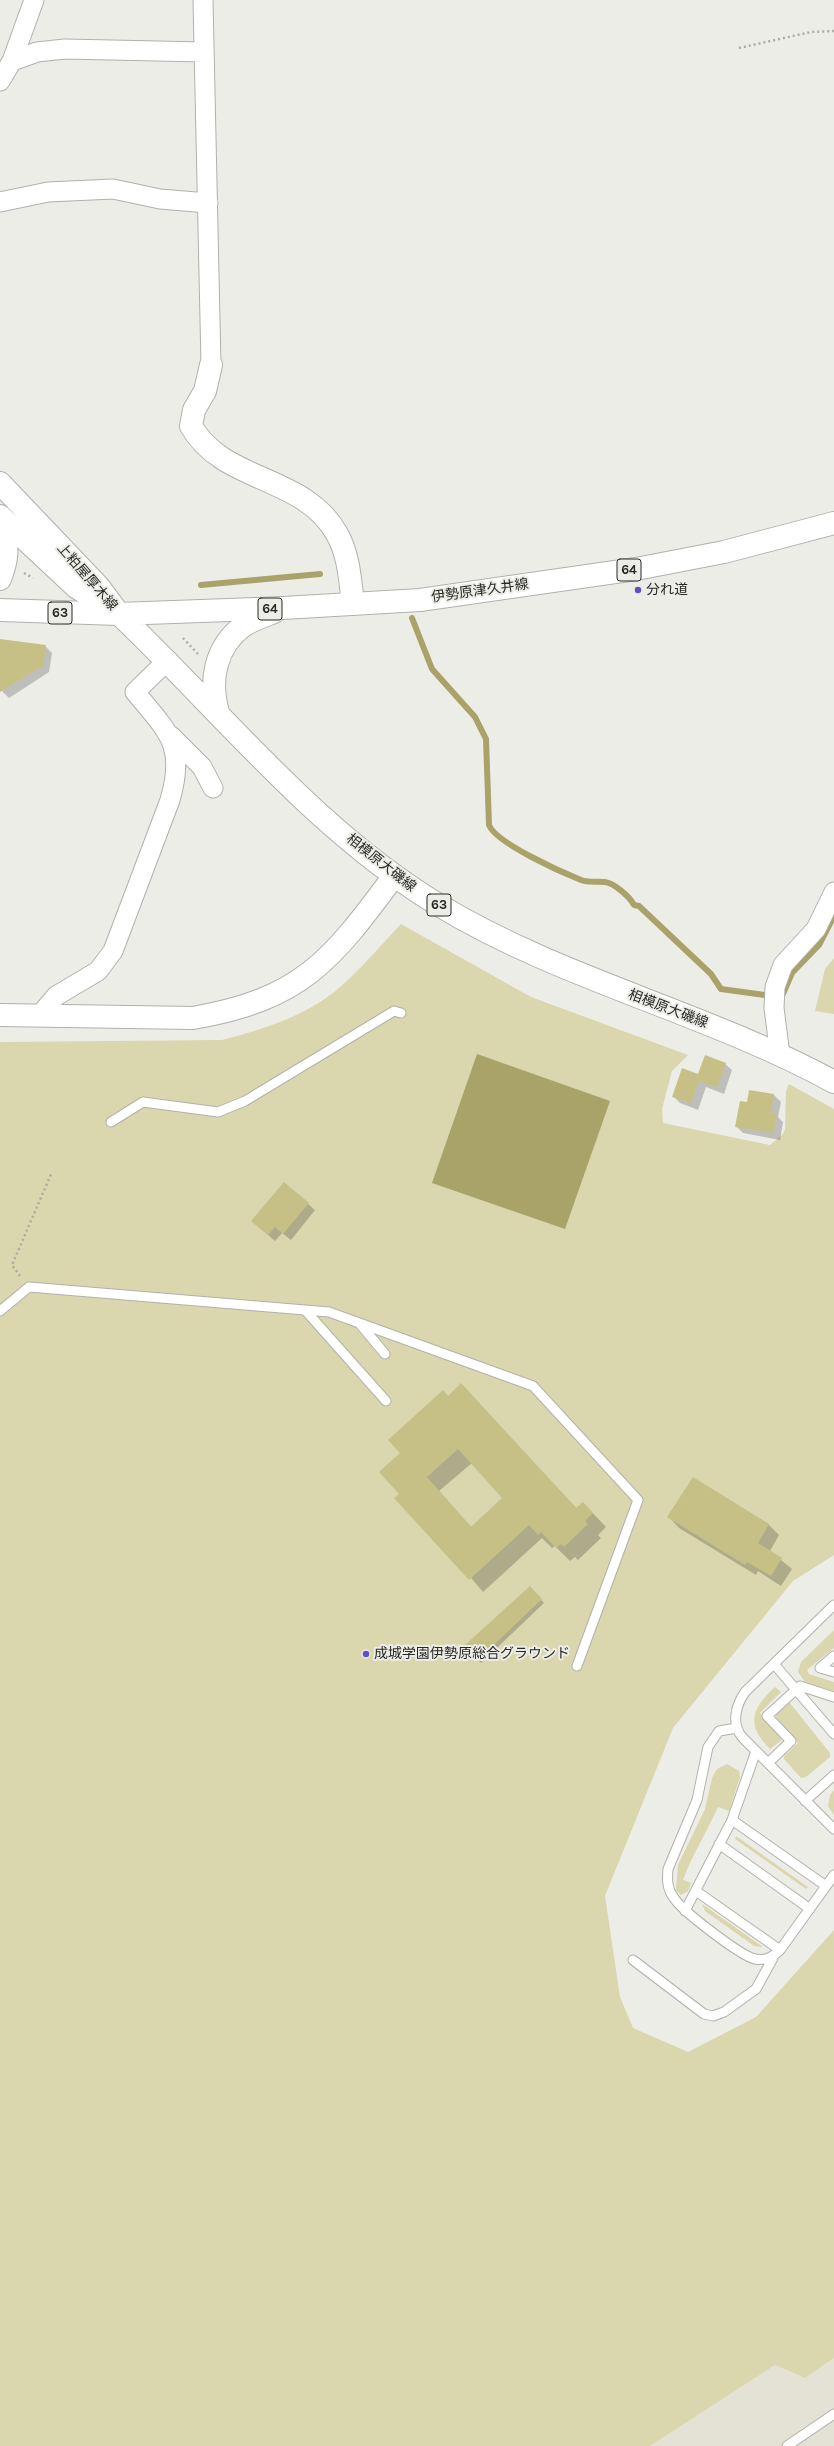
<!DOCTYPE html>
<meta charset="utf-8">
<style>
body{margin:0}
canvas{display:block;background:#edede8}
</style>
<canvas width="834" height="2446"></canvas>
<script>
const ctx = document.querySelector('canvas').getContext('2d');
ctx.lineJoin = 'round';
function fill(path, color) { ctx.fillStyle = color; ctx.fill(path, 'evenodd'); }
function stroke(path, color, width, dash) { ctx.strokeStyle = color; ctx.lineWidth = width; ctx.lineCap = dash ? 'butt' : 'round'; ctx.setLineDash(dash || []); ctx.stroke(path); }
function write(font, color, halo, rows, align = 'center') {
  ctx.font = font + ' Karla,"Noto Sans JP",sans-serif'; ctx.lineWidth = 4; ctx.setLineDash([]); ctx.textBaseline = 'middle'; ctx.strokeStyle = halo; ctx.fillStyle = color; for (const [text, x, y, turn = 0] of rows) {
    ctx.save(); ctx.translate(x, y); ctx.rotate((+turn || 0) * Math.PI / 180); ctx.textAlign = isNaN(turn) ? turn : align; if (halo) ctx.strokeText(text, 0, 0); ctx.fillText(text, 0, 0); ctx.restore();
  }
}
const built = new Path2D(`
 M834,2358V2446H650L775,2365L805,2378Z`);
const green = new Path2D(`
 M401,924L531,997L688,1055L672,1071L662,1109L663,1123L770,1145L783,1134L785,1129L786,1091L789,1084L834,1109V1555L793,1581L673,1728L605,1896L620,1997L633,2028L688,2052L756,2017L834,1930V2358L805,2378L775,2365L650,2446H0V1042L222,1040C262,1030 308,1015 339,988C361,969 381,945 401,924Z
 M834,958V1014L815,1011L825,969Z
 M834,1630V1648L807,1670L809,1674L834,1682V1691L805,1682L798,1672L801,1662Z
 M775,1687L781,1692L760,1713L782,1740L770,1749C746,1725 751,1709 775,1687Z
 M787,1703H790L830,1753V1757L806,1777L801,1778L784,1759V1756L798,1743L776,1717V1712Z
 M727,1764L739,1771L740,1777L729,1811L718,1807C707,1832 692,1855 683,1880L691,1883L688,1891L681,1895L676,1890L678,1865L705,1809L712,1778L717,1769Z
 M834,1790V1815L828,1806L830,1795Z
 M736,1836L808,1887L806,1889L735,1839Z
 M702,1904L763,1947L754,1946L705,1911Z`);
const water = new Path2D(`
 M477,1054L610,1101L565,1229L432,1183Z`);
const shadow = new Path2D(`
 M0,640L45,646L52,653L49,672L9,698L0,689Z
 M725,1064L732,1070L724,1094L706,1087L698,1110L680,1103L673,1096L699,1075Z
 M750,1091L774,1095L781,1102L778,1117L783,1122L780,1140L743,1133L736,1126L748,1103Z
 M308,1204L315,1210L291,1240L282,1233L275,1241L252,1221Z
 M461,1384L577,1509L583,1503L606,1527L598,1535L601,1538L578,1560L575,1557L570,1561L555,1546L552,1548L542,1538L483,1592L400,1494L402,1453L448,1397ZM472,1463L504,1499L471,1527L439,1491Z
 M693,1478L769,1525L779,1535L770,1551L792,1569L781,1586L758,1571L756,1575L679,1528L669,1517Z
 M530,1588L544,1603L481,1663L466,1646Z`);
const stream = new Path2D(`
 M201,585L320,574
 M412,618L432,669L475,717L486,739L489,825C496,843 561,872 581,880C588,883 597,881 605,882C614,883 630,897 634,905L639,906L711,974L721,989L772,996
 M782,996L792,973L819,945L834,916`);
const building = new Path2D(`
 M0,639L46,645L43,666L0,692Z
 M705,1055L726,1063L717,1087L699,1081L691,1103L672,1097L682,1068L698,1074Z
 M749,1090L774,1094L771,1113L777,1114L773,1133L735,1127L740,1101L747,1102Z
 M284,1182L309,1203L283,1234L275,1227L268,1235L251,1221Z
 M461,1383L576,1508L583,1502L593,1513L585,1521L588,1524L564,1547L561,1544L556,1548L541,1532L538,1535L529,1525L469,1580L394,1498L399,1494L379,1472L400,1453L388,1440L443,1390L448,1396ZM458,1449L502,1498L471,1527L427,1477Z
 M693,1477L769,1524L758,1543L782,1558L771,1576L747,1562L745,1565L667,1517Z
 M530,1586L542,1599L477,1661L464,1646Z`);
const path = new Path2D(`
 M739,48L811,32L834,31
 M24,573L33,578
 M183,638L198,654
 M20,1276L12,1265L52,1172`);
const lane = new Path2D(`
 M111,1122L143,1102L218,1112L245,1101L394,1011L401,1013
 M305,1310L386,1401
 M0,1311L29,1287L329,1312L533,1386L638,1500L577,1666
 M360,1324L385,1354
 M834,1605L745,1692C736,1705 731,1723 742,1737L834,1829
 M834,1656L820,1668L834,1672
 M774,1664L834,1734
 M737,1728L719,1731L708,1747L697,1800L668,1869C667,1880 667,1889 674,1898C682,1911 741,1956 755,1959C766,1961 773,1957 780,1950L834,1875
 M768,1763L791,1741L767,1716L800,1686L834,1697
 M805,1801L834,1775
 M732,1820L826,1886
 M719,1844L810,1909
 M696,1891L780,1950
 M685,1911L732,1820L756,1751
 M633,1960L704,2014L713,2016L724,2012L756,1989L773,1958
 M787,2446L834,2414`);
const street = new Path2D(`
 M203,0L211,365
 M12,61L34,0
 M0,81L12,61L37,52L65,49L204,52
 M0,202L48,192L113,189L160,199L208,203
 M171,736L202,767L213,788
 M40,1015L56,996L98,971L113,951L170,800C186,745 168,732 135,692L168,660
 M780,1055L774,1008L775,987L783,965L816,929L834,892`);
const secondary = new Path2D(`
 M211,365L205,391L194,410L191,426C223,483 305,475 337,534C349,555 350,580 353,604
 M0,483L99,587L119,614
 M0,516L76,587L106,606
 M0,528C10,545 7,561 0,579
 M0,1015L193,1018C302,999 331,961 394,876`);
const primary = new Path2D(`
 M0,610L119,614L283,608L420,600L636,569L724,552L834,523
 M119,614C222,712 314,829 437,904C562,980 706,1012 834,1082
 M218,712C209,681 215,647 243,626C252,620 264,616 274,612`);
const markers = [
 [638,590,4,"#5c50c8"],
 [366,1654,4,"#5c50c8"]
];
const shields = [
 [629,570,24],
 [270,609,24],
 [60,613,24],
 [439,905,24]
];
const shieldNames = [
 ["64",629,570],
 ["64",270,609],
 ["63",60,613],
 ["63",439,905]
];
const streetNames = [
 ["上粕屋厚木線",87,577,49],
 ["伊勢原津久井線",480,591,-8],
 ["相模原大磯線",381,863,38],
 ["相模原大磯線",668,1009,21]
];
const poiNames = [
 ["分れ道",646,590],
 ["成城学園伊勢原総合グラウンド",374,1654]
];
fill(built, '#e3e2d5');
fill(green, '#dad6ad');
fill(water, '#a9a369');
fill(shadow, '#0003');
stroke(stream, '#a9a369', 6);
fill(building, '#c7c086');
stroke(lane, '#b1b1ac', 11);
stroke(street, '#b1b1ac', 21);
stroke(secondary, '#b1b1ac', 24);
stroke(primary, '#b1b1ac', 24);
stroke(path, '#ababa7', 2.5, [2, 3]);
stroke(lane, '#fff', 9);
stroke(street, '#fff', 19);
stroke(secondary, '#fff', 22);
stroke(primary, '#fff', 22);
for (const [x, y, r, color] of markers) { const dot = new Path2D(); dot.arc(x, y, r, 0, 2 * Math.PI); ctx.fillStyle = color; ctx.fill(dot); stroke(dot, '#edede8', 1.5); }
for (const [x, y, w] of shields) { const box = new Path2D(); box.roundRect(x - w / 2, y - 11, w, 22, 3); ctx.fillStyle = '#edede8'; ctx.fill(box); stroke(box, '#282826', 1); }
write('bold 13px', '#282826', null, shieldNames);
write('14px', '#282826', '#edede8', streetNames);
write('14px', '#282826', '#edede8', poiNames, 'left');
</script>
